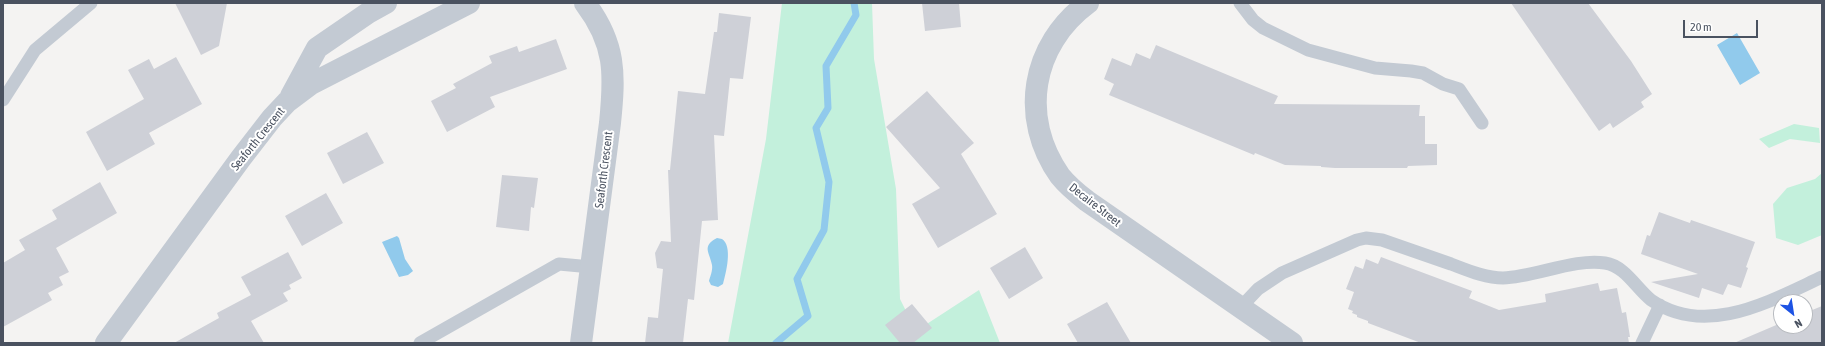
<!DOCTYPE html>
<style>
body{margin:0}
#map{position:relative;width:1825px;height:346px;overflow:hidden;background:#f4f3f2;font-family:"Asap Condensed",sans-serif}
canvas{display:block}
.frame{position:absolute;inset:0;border:4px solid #4a5260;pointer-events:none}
.north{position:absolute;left:1773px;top:294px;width:40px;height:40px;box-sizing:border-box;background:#fff;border:1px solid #b7babf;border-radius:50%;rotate:150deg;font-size:11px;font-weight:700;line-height:16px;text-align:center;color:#4a5260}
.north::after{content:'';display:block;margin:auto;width:14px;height:18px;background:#1d53e4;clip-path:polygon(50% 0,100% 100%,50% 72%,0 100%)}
.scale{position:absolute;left:1683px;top:20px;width:75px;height:18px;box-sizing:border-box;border:2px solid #4a5260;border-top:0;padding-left:5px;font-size:12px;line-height:14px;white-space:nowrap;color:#4a5260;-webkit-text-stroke:3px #fff;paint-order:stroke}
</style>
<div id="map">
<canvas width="1825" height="346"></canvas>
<div class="frame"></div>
<div class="north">N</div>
<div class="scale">20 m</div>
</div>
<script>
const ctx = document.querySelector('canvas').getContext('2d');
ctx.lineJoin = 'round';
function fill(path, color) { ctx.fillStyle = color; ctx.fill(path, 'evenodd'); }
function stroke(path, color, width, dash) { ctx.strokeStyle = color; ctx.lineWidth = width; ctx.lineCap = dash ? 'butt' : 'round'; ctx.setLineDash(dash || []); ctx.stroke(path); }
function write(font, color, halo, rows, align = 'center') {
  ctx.font = font + ' "Asap Condensed",sans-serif'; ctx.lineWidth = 4; ctx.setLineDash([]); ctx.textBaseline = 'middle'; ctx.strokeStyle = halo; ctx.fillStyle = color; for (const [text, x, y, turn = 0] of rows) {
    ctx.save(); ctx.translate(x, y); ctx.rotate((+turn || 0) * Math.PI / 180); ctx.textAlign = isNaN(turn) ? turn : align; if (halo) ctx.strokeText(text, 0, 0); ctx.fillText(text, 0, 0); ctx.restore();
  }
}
const green = new Path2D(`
 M782,3H872L874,59L896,189L900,299L916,331L979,290L1000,343H728L766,139Z
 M1794,124L1819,128L1820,143L1790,139L1769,148L1759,139Z
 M1822,173V235L1798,245L1776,238L1773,204L1787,188L1815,179Z`);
const water = new Path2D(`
 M1737,33L1760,73L1740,85L1717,45Z
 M397,236L399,238L405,259L413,271L408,275L399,277L382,242Z
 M717,238L722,239C733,246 726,273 723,284L718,287L711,285L709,281C710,277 713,270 712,265C710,253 701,246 717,238Z`);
const stream = new Path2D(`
 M776,343L808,316L797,279L824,230L829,182L816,128L828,108L826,66L856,15L854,3`);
const building = new Path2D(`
 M175,3H227L219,46L201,55Z
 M922,3H959L961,27L925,31Z
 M1511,3H1588L1631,61L1652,94L1641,102L1644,107L1613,128L1610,123L1599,131Z
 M719,13L751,17L743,79L730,78L724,136L714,135L718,220L702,221L694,300L688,299L683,343H645L648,317L658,318L663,269L657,268L655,253L661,241L671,242L668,170H670L678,91L705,94L714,32H717Z
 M556,39L567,69L490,97L495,107L447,132L431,101L456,88L453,84L492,63L489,56L517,46L519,52Z
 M1156,45L1278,96L1274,104L1420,105L1419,116H1425V144H1437V165L1408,166L1407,168H1335L1321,167V166L1285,165L1255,153L1254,155L1109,95L1114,84L1104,79L1112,58L1131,66L1136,53L1150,59Z
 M176,57L202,104L149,133L155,144L107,171L86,132L144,99L128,70L149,59L154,69Z
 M927,91L974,143L961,154L997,214L938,248L912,204L940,188L886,127Z
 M367,132L384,163L343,184L327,153Z
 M502,175L538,178L534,208L531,207L529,231L496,227Z
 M100,182L117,213L56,248L69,272L59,277L63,285L48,293L52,300L3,327V263L25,250L19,240L57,219L52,210Z
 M326,193L343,223L302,246L285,216Z
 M1659,212L1690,223L1691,220L1755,242L1746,267L1748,268L1741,288L1728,284L1723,295L1702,288L1699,298L1651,282L1698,274L1641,254L1647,235L1650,236Z
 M1025,247L1043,278L1009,299L990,268Z
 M288,252L302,278L289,285L291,289L283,293L288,301L251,321L264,343H174L219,318L217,313L251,295L241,277Z
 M1381,257L1472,291L1469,298L1499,310L1546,302L1545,294L1598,283L1600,291L1617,288L1622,313L1626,312L1630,337H1628L1629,343H1421L1368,323V321L1357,317V315L1352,313L1353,311L1348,309L1354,292L1346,289L1355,266L1363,269L1366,259L1378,264Z
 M1107,302L1131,343H1078L1067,324Z
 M912,304L932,328L913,343H900L885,325Z
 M1822,306V343H1734L1781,323V326H1805V313Z`);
const service = new Path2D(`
 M1240,3L1253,20L1263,28L1308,50L1375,68L1411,71L1423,73L1443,84L1459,89L1482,123
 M3,100L35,50L91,3
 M1241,307L1258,289L1282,273L1357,240L1366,238L1382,240C1405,248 1428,256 1451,264C1467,270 1485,278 1503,278C1535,277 1575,258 1605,263C1625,266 1636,288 1651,300C1706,338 1770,301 1822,277
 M420,343L559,264L591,267
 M1642,343L1660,305`);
const minor = new Path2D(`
 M291,96L317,48L368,13L386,3
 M106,343L241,158L272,118L287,102L311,84L469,3
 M581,343L610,123C615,74 616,44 585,3`);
const tertiary = new Path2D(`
 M1088,3C1031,45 1019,118 1060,176C1068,186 1078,194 1087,201L1292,343`);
const streetNames = [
 ["Seaforth Crescent",258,139,-51],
 ["Seaforth Crescent",604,170,-83],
 ["Decaire Street",1095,205,38]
];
fill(green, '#c3f0dc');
fill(water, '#91caec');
stroke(stream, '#91caec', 7);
fill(building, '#ced0d7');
stroke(service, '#c3cad3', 13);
stroke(minor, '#c3cad3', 22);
stroke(tertiary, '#c3cad3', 22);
write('12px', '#4a5260', '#fff', streetNames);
</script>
